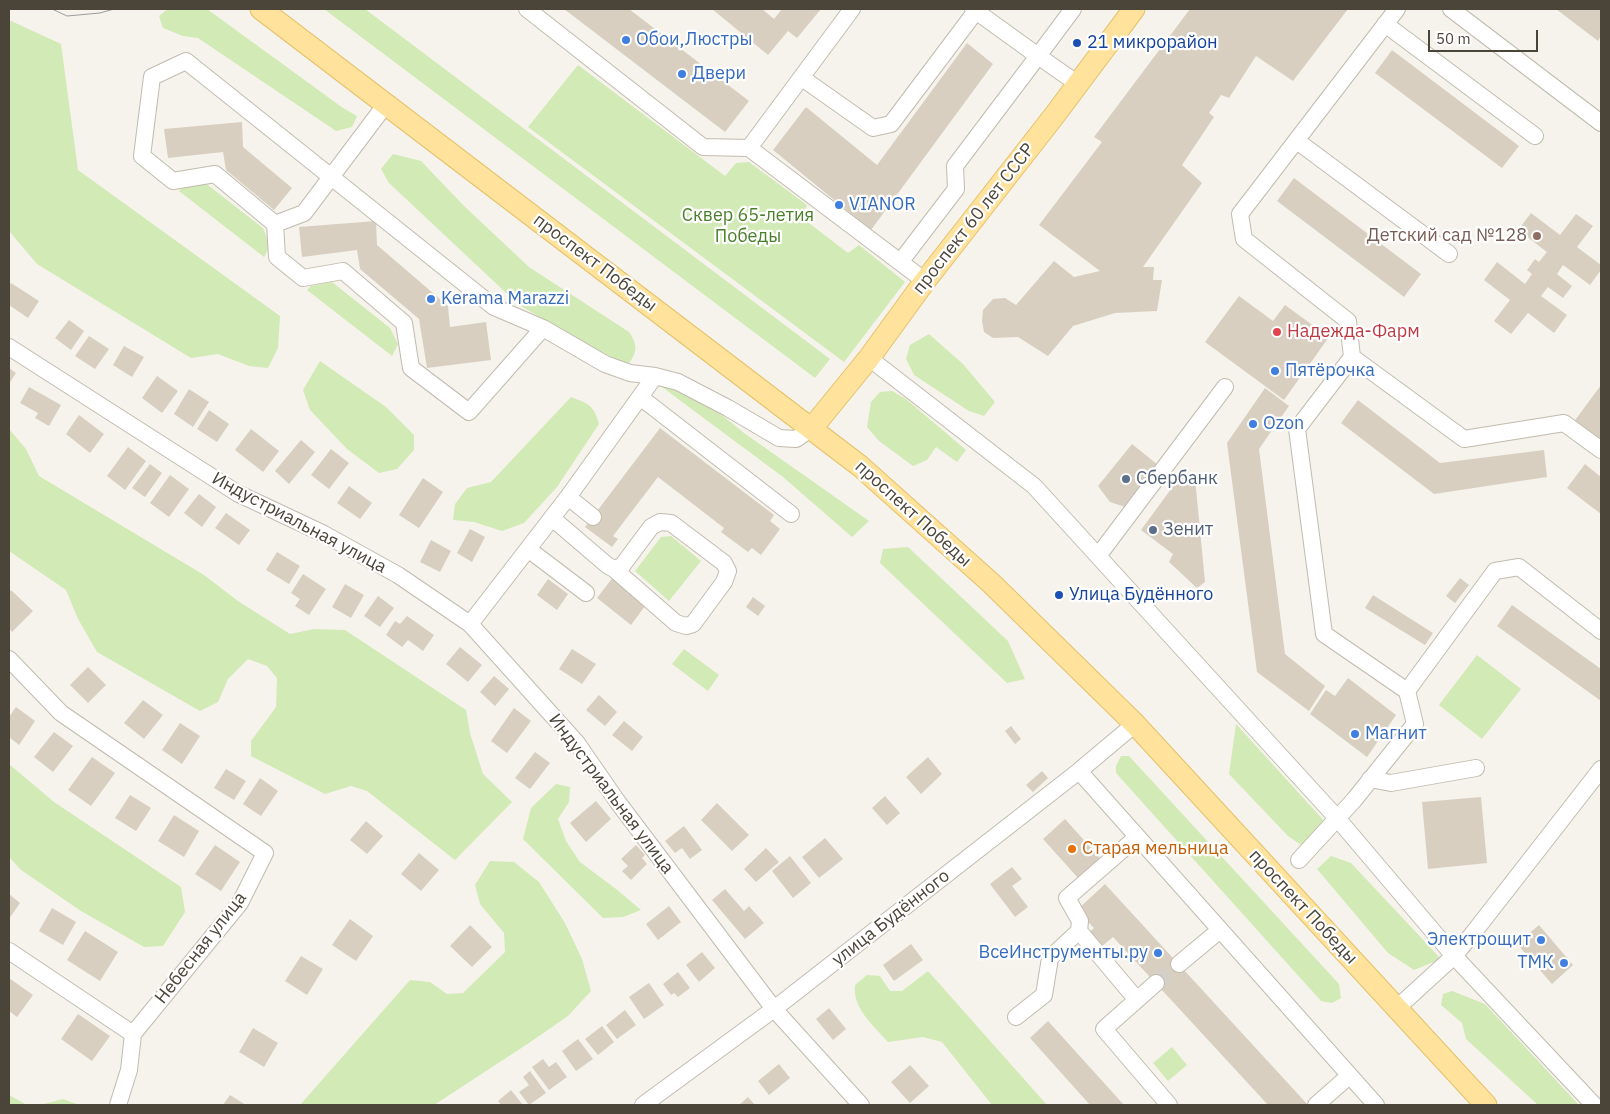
<!DOCTYPE html>
<meta charset="utf-8">
<style>
body{margin:0}
#map{position:relative;width:1610px;height:1114px;overflow:hidden;background:#f6f3ec;font-family:"IBM Plex Sans",sans-serif}
canvas{display:block}
.frame{position:absolute;inset:0;border:10px solid #4b4439;pointer-events:none}
.scale{position:absolute;left:1428px;top:30px;width:110px;height:22px;box-sizing:border-box;border:2px solid #4b4439;border-top:0;padding-left:6px;font-size:15px;line-height:18px;white-space:nowrap;color:#4b4439;-webkit-text-stroke:4px #fff;paint-order:stroke}
</style>
<div id="map">
<canvas width="1610" height="1114"></canvas>
<div class="frame"></div>
<div class="scale">50 m</div>
</div>
<script>
const ctx = document.querySelector('canvas').getContext('2d');
ctx.lineJoin = 'round';
function fill(path, color) { ctx.fillStyle = color; ctx.fill(path, 'evenodd'); }
function stroke(path, color, width, dash) { ctx.strokeStyle = color; ctx.lineWidth = width; ctx.lineCap = dash ? 'butt' : 'round'; ctx.setLineDash(dash || []); ctx.stroke(path); }
function write(font, color, halo, rows, align = 'center') {
  ctx.font = font + ' "IBM Plex Sans",sans-serif'; ctx.lineWidth = 4.5; ctx.setLineDash([]); ctx.textBaseline = 'middle'; ctx.strokeStyle = halo; ctx.fillStyle = color; for (const [text, x, y, turn = 0] of rows) {
    ctx.save(); ctx.translate(x, y); ctx.rotate((+turn || 0) * Math.PI / 180); ctx.textAlign = isNaN(turn) ? turn : align; if (halo) ctx.strokeText(text, 0, 0); ctx.fillText(text, 0, 0); ctx.restore();
  }
}
const green = new Path2D(`
 M168,9H207L343,108L357,116L352,127L336,131L198,38L183,36L163,28L159,16Z
 M324,9H365L830,359L815,378Z
 M9,20L61,44L78,170L280,316L278,348L268,368L249,366L218,354L191,358L37,264L9,231Z
 M578,65L725,176L736,163L749,162L807,205L801,217L848,253L859,245L905,282L844,362L528,127Z
 M393,154L421,161L464,206L529,267L629,332C637,343 638,352 629,363L618,360L596,349L519,305L389,183L381,169Z
 M204,182L263,228L270,245L264,257L179,191L184,186Z
 M332,282L390,328L398,344L392,356L307,290L311,286Z
 M929,334L963,364L995,402L984,416L969,411L914,375L906,359L910,345Z
 M320,361L386,407L414,435V450L397,469L379,473L347,449L310,410L303,390Z
 M673,375L744,433L869,521L852,537L783,477L662,387Z
 M892,391L906,399L966,450L957,462L936,447L927,460L913,466L879,441L867,427L871,402L880,392Z
 M571,397C589,404 594,405 599,424L557,487L524,523L502,531L474,522L453,520L455,504L467,488L491,482Z
 M9,429L26,449L39,476L204,575L238,601L290,634L314,629L345,630L466,710L470,733L483,774L512,802L455,860L367,791L351,786L325,794L251,756V741L276,707L277,678L267,666L248,659L228,679L218,702L200,711L97,652L78,619L66,590L9,551Z
 M671,536L701,561L669,601L635,571L661,537Z
 M908,547L1008,641L1025,679L1007,683L880,563L883,549Z
 M684,649L719,675L708,691L672,664Z
 M1477,655L1521,689L1482,739L1439,705Z
 M1236,724L1326,823L1301,845L1288,836L1229,774Z
 M1121,756H1129L1339,984L1341,998L1332,1003L1321,1001L1116,773V766Z
 M9,764L54,802L181,887L185,912L163,946L144,947L81,911L21,870L9,857Z
 M556,784L570,787L569,802L558,819L566,841L580,862L616,889L641,910L623,917L603,918L523,839L531,808Z
 M1331,856L1351,863L1441,959L1414,970L1388,953L1317,869Z
 M490,861L514,862L539,882L565,923L582,959L591,991L568,1016L529,1043L434,1105H300L410,980L430,982L447,994L463,993L505,952L504,933L480,904L475,885Z
 M928,971L1047,1105H992L942,1042L923,1037L888,1042C874,1026 852,1008 855,985L867,975L880,976L890,991H902Z
 M1452,991L1485,1004L1579,1105H1538L1466,1039L1462,1023L1441,1005L1443,994Z
 M1172,1047L1187,1065L1168,1081L1153,1063Z
 M9,1095L27,1105H9Z
 M63,1099L79,1105H40Z`);
const building = new Path2D(`
 M564,9H629L749,101L725,132Z
 M712,9H762L774,19L782,9H821L797,38L788,31L768,55Z
 M1190,9H1348L1293,81L1256,56L1229,98L1221,95L1209,113L1214,117L1182,165L1202,183L1143,267H1154L1153,280H1162L1157,311L1115,313L1073,326L1048,356L1018,337L993,338L984,332L982,321L983,310L993,299L1005,298L1016,305L1054,261L1074,277L1100,271L1039,225L1102,142L1094,137Z
 M1556,9H1601V36L1598,41Z
 M967,43L993,64L871,230L773,150L806,107L877,165Z
 M1392,50L1519,146L1502,168L1375,73Z
 M242,122L243,147L292,188L274,210L226,170L223,152L168,158L164,129Z
 M1294,178L1421,274L1404,297L1277,201Z
 M1531,213L1560,235L1576,214L1593,226L1577,247L1601,265V270L1590,285L1563,265L1557,274L1572,286L1563,298L1548,287L1541,296L1567,315L1554,333L1528,313L1511,334L1494,321L1510,300L1484,280L1497,262L1525,284L1532,274L1527,270L1535,259L1539,262L1547,252L1518,230Z
 M376,221L377,245L448,306L450,327L486,322L491,360L427,368L419,319L360,269L357,250L302,257L299,227Z
 M11,283L39,301L28,318L9,305V286Z
 M1239,296L1273,321L1285,305L1329,337L1284,400L1205,342Z
 M69,320L84,331L71,350L55,338Z
 M89,336L109,349L95,369L75,356Z
 M124,346L144,357L132,377L113,365Z
 M9,368L16,373L9,384Z
 M157,376L178,391L162,413L142,398Z
 M1601,385V438L1598,442L1573,423Z
 M29,387L61,405L49,426L35,418L38,413L20,403Z
 M1265,388L1289,406L1259,449L1285,654L1325,686L1309,711L1257,672L1227,443Z
 M189,389L209,402L193,427L174,414Z
 M1358,400L1440,463L1544,450L1547,477L1434,494L1341,423Z
 M209,410L229,424L217,442L197,429Z
 M79,415L104,434L90,453L66,434Z
 M660,428L774,515L770,521L780,529L761,555L752,548L748,552L721,532L724,528L658,477L613,536L618,539L612,547L585,527Z
 M251,429L279,451L263,472L235,450Z
 M301,440L315,452L289,484L275,471Z
 M1132,444L1158,465L1125,507L1110,502L1098,486Z
 M128,447L146,461L125,490L107,476Z
 M331,449L349,463L329,489L311,475Z
 M150,464L162,473L145,497L132,488Z
 M1585,464L1601,477V514L1567,488Z
 M1185,470L1195,478L1205,582L1197,588L1169,562L1173,554L1141,530Z
 M170,475L189,489L169,517L150,503Z
 M423,478L443,492L419,528L399,515Z
 M349,486L372,503L360,519L337,503Z
 M199,494L216,507L202,527L184,513Z
 M226,513L250,530L239,545L215,528Z
 M470,529L485,537L472,562L457,553Z
 M431,540L451,551L440,572L420,562Z
 M277,552L300,566L289,584L266,570Z
 M303,574L326,589L309,615L295,606L300,599L291,593Z
 M614,576L648,602L631,625L597,598Z
 M1460,578L1469,585L1455,603L1446,596Z
 M548,579L568,594L557,610L537,595Z
 M345,584L364,595L351,618L332,607Z
 M11,590L33,611L12,632L9,628V592Z
 M1373,595L1433,633L1425,645L1365,608Z
 M378,596L394,608L380,627L364,616Z
 M753,597L765,606L758,616L746,607Z
 M1512,605L1601,669V701L1497,626Z
 M407,616L434,635L423,651L408,640L402,647L386,635L395,621L400,624Z
 M460,647L482,665L468,682L446,664Z
 M572,649L596,664L582,684L559,669Z
 M88,667L106,685L88,703L70,685Z
 M494,676L509,689L495,706L480,692Z
 M1348,678L1396,715L1367,757L1310,714L1326,690L1335,696Z
 M599,695L617,712L605,726L586,710Z
 M143,700L163,715L144,739L124,723Z
 M16,707L35,721L19,745L9,737V717Z
 M514,708L531,721L507,753L491,741Z
 M624,721L643,737L632,751L612,735Z
 M180,723L200,736L182,764L162,750Z
 M1011,726L1021,739L1015,744L1005,731Z
 M54,732L73,746L53,772L34,757Z
 M535,752L550,763L530,789L515,778Z
 M92,757L115,773L91,806L68,790Z
 M928,757L942,774L921,794L906,777Z
 M226,769L246,781L234,800L214,788Z
 M1042,771L1048,778L1033,792L1026,785Z
 M260,778L278,791L261,816L243,804Z
 M130,795L151,808L136,831L115,818Z
 M885,796L900,813L887,825L872,808Z
 M1481,797L1487,863L1428,869L1422,802Z
 M596,801L611,819L586,842L570,823Z
 M717,803L749,835L732,851L701,820Z
 M174,815L199,831L184,857L158,841Z
 M1065,819L1100,858L1078,878L1043,839Z
 M366,821L383,836L367,854L350,840Z
 M684,826L702,850L690,859L682,848L675,853L665,841Z
 M825,838L843,859L819,878L802,857Z
 M215,845L240,862L221,891L195,874Z
 M636,845L645,855L642,858L647,864L631,880L622,871L628,866L621,859Z
 M766,848L779,862L756,882L744,869Z
 M419,853L439,870L421,891L401,874Z
 M790,856L811,883L793,898L772,871Z
 M1012,867L1022,879L1012,886L1028,907L1015,917L990,884Z
 M1105,884L1308,1105H1268L1113,937L1100,948L1087,934L1094,928L1077,910Z
 M725,889L744,911L749,906L764,923L745,939L712,900Z
 M9,894L20,903L9,919Z
 M669,906L681,922L658,940L646,924Z
 M52,908L76,922L63,945L39,931Z
 M350,919L373,936L356,961L332,945Z
 M470,925L492,947L472,967L450,946Z
 M1539,925L1573,965L1552,984L1517,944Z
 M85,931L118,952L100,981L67,960Z
 M911,944L923,960L894,981L883,965Z
 M702,952L715,968L699,982L686,965Z
 M301,956L323,969L307,995L285,981Z
 M678,972L690,988L678,997L674,993L671,995L663,984Z
 M9,978L33,995L17,1017L9,1011Z
 M649,983L664,1005L644,1019L629,997Z
 M829,1008L846,1029L833,1040L816,1019Z
 M625,1010L636,1025L617,1039L606,1025Z
 M78,1014L110,1036L92,1061L61,1039Z
 M1048,1021L1124,1105H1090L1030,1038Z
 M602,1026L614,1042L598,1055L585,1039Z
 M253,1028L278,1043L264,1067L239,1052Z
 M578,1039L593,1059L576,1071L562,1051Z
 M543,1059L549,1067L556,1062L567,1077L549,1090L532,1067Z
 M779,1064L790,1078L769,1095L758,1081Z
 M910,1065L929,1086L910,1103L891,1082Z
 M530,1071L546,1093L529,1105L519,1092L529,1085L523,1077Z
 M511,1090L523,1105H501L498,1101Z
 M230,1095L246,1105H223Z
 M748,1097L755,1105H739Z`);
const minorTunnel = new Path2D(`
 M1156,983L1179,964`);
const minor = new Path2D(`
 M527,9L703,147L749,148L925,281
 M973,9L1038,56L1073,9
 M1451,9L1601,123
 M1385,24L1535,136
 M802,78L873,128L891,124L976,11
 M1297,141L1449,254
 M749,148L852,9
 M275,224L304,213L386,104
 M901,261L956,189L955,166L1038,56L1078,84
 M543,328L469,412L411,368L404,323L343,271L303,278L277,257L275,224L215,174L173,181L142,156L152,77L186,61L494,307L543,328L605,364L630,373L655,376L678,382L728,408L779,438L796,439L812,428
 M9,347L237,493L324,534L398,575L470,624L577,743L617,801L774,1009L861,1105
 M1352,357L1464,439L1564,423L1601,450
 M869,358L1034,486L1337,818L1454,956L1594,1105
 M640,397L791,514
 M568,497L593,517
 M552,518L607,565L614,569L622,566L651,527L660,522L671,523L724,563L728,571L724,582L693,624L686,626L676,623L614,569
 M528,549L586,593
 M1098,556L1225,387
 M470,624L568,497L655,376
 M9,659L61,713L265,853L240,903L133,1034L9,951
 M1407,691L1495,571L1519,567L1601,631
 M1079,771L1376,1105
 M1370,779L1391,783L1476,768
 M1299,860L1354,800L1415,724L1407,691L1324,634L1297,429L1352,357L1348,321L1244,239L1240,214L1397,9
 M1179,964L1220,930
 M1156,983L1104,1029L1169,1105
 M1137,1000L1079,931L1080,921L1067,898L1137,837
 M1397,1008L1454,956L1474,932L1601,769
 M1016,1017L1044,995L1050,958L1079,931
 M118,1105L129,1070L133,1034
 M643,1105L774,1009L1079,771L1135,724
 M1316,1105L1349,1076`);
const major = new Path2D(`
 M261,9L860,466L991,583L1135,724L1486,1105
 M812,428L869,358L925,281L1054,116L1134,9`);
const tram = new Path2D(`
 M52,9L67,16L100,13L114,9`);
const markers = [
 [626,40,5,"#3f7fe0"],
 [1077,43,5,"#1a4fb4"],
 [682,74,5,"#3f7fe0"],
 [839,205,5,"#3f7fe0"],
 [1537,236,5,"#8d6e63"],
 [431,299,5,"#3f7fe0"],
 [1277,332,5,"#e0444e"],
 [1275,371,5,"#3f7fe0"],
 [1253,424,5,"#3f7fe0"],
 [1126,479,5,"#5c6f8a"],
 [1153,530,5,"#5c6f8a"],
 [1059,595,5,"#1a4fb4"],
 [1355,734,5,"#3f7fe0"],
 [1072,849,5,"#e8710a"],
 [1541,940,5,"#3f7fe0"],
 [1158,953,5,"#3f7fe0"],
 [1564,963,5,"#3f7fe0"]
];
const shopNames = [
 ["Обои,Люстры",636,40],
 ["Двери",692,74],
 ["VIANOR",849,205],
 ["Kerama Marazzi",441,299],
 ["Пятёрочка",1285,371],
 ["Ozon",1263,424],
 ["Магнит",1365,734],
 ["Электрощит",1531,940,"right"],
 ["ВсеИнструменты.ру",1148,953,"right"],
 ["ТМК",1554,963,"right"]
];
const transitNames = [
 ["21 микрорайон",1087,43],
 ["Улица Будённого",1069,595]
];
const parkNames = [
 ["Сквер 65-летия",748,216],
 ["Победы",748,237]
];
const streetNames = [
 ["проспект 60 лет СССР",974,219,-52],
 ["проспект Победы",595,263,37],
 ["проспект Победы",913,514,42],
 ["Индустриальная улица",299,523,28],
 ["Индустриальная улица",611,794,53],
 ["проспект Победы",1303,907,47],
 ["улица Будённого",891,918,-38],
 ["Небесная улица",201,948,-52]
];
const educationNames = [
 ["Детский сад №128",1527,236]
];
const healthNames = [
 ["Надежда-Фарм",1287,332]
];
const serviceNames = [
 ["Сбербанк",1136,479],
 ["Зенит",1163,530]
];
const foodNames = [
 ["Старая мельница",1082,849]
];
fill(green, '#d2eab5');
fill(building, '#d8cfc1');
stroke(minorTunnel, '#d4d0c8', 16, [16, 8]);
stroke(minor, '#c2bbae', 18);
stroke(major, '#e6c16a', 23);
stroke(minor, '#fff', 16);
stroke(major, '#ffe39c', 21);
stroke(tram, '#9a9a9a', 1);
for (const [x, y, r, color] of markers) { const dot = new Path2D(); dot.arc(x, y, r, 0, 2 * Math.PI); ctx.fillStyle = color; ctx.fill(dot); stroke(dot, '#fff', 2); }
write('18px', '#366cbe', '#fff', shopNames, 'left');
write('18px', '#164399', '#fff', transitNames, 'left');
write('18px', '#4a7f2a', '#fff', parkNames);
write('18px', '#4b4439', '#fff', streetNames);
write('18px', '#785e54', '#fff', educationNames, 'right');
write('18px', '#be3a42', '#fff', healthNames, 'left');
write('18px', '#4e5e75', '#fff', serviceNames, 'left');
write('18px', '#c56008', '#fff', foodNames, 'left');
</script>
